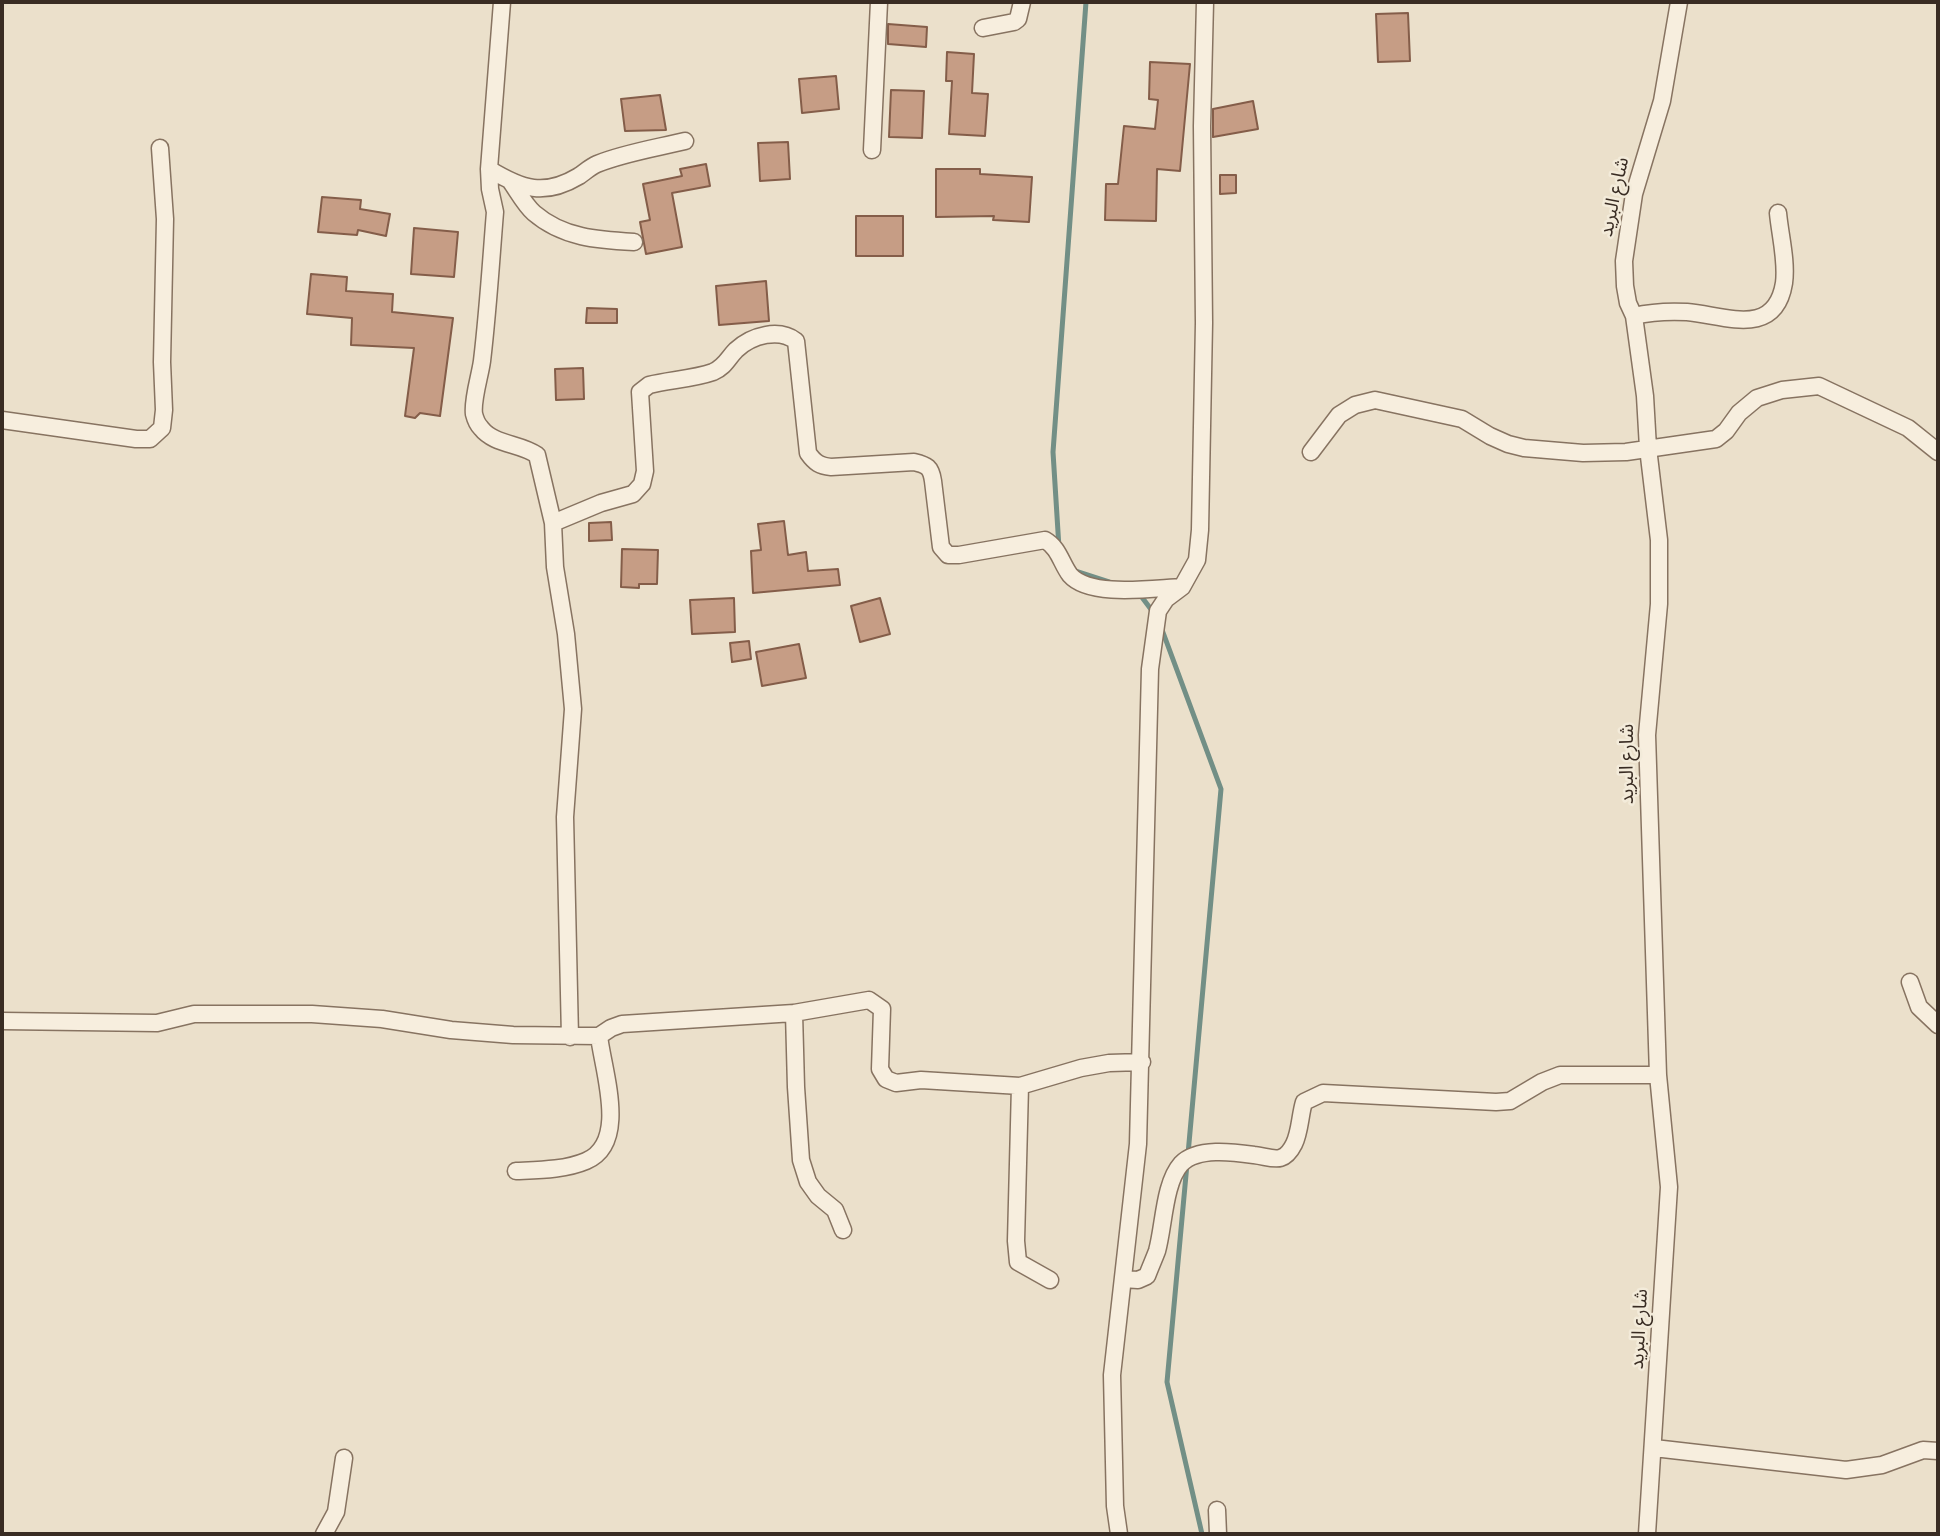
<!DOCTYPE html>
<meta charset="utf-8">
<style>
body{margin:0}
#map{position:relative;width:1940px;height:1536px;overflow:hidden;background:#ebe0cb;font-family:"Times New Roman",serif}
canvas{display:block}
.frame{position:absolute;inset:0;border:4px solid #392c23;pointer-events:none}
</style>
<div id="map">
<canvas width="1940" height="1536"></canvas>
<div class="frame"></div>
</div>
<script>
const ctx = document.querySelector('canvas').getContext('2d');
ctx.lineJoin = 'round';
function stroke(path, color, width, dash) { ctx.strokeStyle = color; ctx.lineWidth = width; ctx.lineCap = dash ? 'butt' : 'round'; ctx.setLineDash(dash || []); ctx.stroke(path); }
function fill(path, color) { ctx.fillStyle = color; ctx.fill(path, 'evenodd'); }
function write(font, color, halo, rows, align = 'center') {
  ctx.font = font + ' "Times New Roman","Noto Sans Arabic",serif'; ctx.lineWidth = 5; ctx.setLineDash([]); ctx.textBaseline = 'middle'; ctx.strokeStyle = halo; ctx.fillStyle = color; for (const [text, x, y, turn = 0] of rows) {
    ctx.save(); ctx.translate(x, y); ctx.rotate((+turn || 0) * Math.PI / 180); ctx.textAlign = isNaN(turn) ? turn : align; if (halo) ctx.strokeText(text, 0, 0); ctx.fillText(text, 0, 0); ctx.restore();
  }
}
const stream = new Path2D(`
 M1059,548L1053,452L1086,2
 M1075,571L1109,582
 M1138,592L1153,612
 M1161,627L1221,789L1188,1154
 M1187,1164L1167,1382L1202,1534`);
const building = new Path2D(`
 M1408,13L1410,61L1378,62L1376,14Z
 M888,24L927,27L926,47L888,44Z
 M947,52L974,54L972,93L988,94L985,136L949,134L952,81H946Z
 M1150,62L1190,64L1180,171L1157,169L1156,221L1105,220L1106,184H1118L1124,126L1155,129L1158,100L1149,99Z
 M836,76L839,109L802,113L799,79Z
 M891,90L924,91L922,138L889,137Z
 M660,95L666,130L625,131L621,99Z
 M1253,101L1258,129L1213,137V109Z
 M788,142L790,179L760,181L758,143Z
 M706,164L710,186L672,193L682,247L646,254L640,222L650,220L643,184L682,176L680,169Z
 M936,169H980V174L1032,177L1029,222L993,220L994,216L936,217Z
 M1220,175H1236V193L1220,194Z
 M322,197L361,200L360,209L390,214L386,236L358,230L357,235L318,232Z
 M856,216H903V256H856Z
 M414,228L458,232L454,277L411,274Z
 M311,274L347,277L346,291L393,294L392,312L453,318L440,416L420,413L415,418L405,416L414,348L351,345L352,318L307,314Z
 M766,281L769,321L719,325L716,286Z
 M587,308L617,309V323H586Z
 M583,368L584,399L556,400L555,369Z
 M784,521L788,555L806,552L808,571L838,569L840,585L753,593L751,551L761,550L758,524Z
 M611,522L612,540L589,541V523Z
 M622,549L658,550L657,584H639V588L621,587Z
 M734,598L735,632L692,634L690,600Z
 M880,598L890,634L860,642L851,606Z
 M749,641L751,659L732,662L730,643Z
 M799,644L806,678L762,686L756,652Z`);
const minor = new Path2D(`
 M502,2L489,169L490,189L495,212C491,261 488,311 482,361C480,376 472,400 474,414C475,418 478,425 481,428C494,445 520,443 537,455L553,523L555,567L566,634L573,709L565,817L570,1037
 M983,28L1014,22L1018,19L1022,2
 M872,150L879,2
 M489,169C522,189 544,197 579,176C585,172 590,167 597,164C624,153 656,148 685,141
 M511,182C518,192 525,205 534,213C563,238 598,240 634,242
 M1634,316C1651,312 1669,311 1687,312C1724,315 1775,339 1784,283C1787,261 1780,235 1778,213
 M2,420L136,439H150L162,428L164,410L162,362L165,219L160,148
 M1311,452L1339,415L1355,405L1375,400L1462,419L1490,436L1508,444L1524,448L1583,453L1626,452L1716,439L1726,431L1739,413L1757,398L1782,390L1819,386L1908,428L1938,452
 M553,523L601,503L633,494L642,484L645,471L640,392L649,385C669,380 693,379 713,372C725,367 728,358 736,350C752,335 779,328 796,341L808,453C815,463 820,466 831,467L914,462C927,465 931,467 933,481L941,547L948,555H959L1045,540C1059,548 1061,563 1070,575C1090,598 1154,588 1182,587
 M1910,982L1919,1007L1938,1025
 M794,1013L796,1087L801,1160L808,1182L818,1196L835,1210L843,1230
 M2,1021L157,1023L194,1014H312L382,1019L451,1030L513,1035L599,1036L611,1028L622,1024L794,1013L869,1000L882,1009L880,1069L886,1079L896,1083L921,1080L1020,1086L1081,1068L1109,1063L1142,1062
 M1020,1086L1016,1241L1018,1262L1050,1280
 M516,1171C538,1170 565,1170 586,1161C629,1143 603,1071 599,1036
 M1123,1279L1138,1280L1147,1276C1150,1268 1154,1259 1157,1251C1164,1226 1164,1183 1181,1164C1197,1147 1233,1152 1254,1155C1272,1157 1283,1166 1294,1144C1300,1132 1300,1115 1304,1102L1323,1093L1496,1102L1510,1101L1542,1082L1560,1075H1658
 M1654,1448L1846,1470L1882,1465L1923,1450L1938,1451
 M1217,1510L1218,1534
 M324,1534L336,1512L344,1458
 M1119,1534L1115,1506L1112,1375L1138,1144L1150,669L1158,611L1166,599L1182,587L1197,560L1200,530L1204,323L1202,126L1205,2
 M1647,1534L1669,1187L1658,1075L1647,735L1659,604V540L1648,448L1645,396L1634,316L1628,303L1625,286L1624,261L1634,194L1662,101L1679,2`);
const streetNames = [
 ["شارع البريد",1615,197,-78],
 ["شارع البريد",1628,764,-90],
 ["شارع البريد",1640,1329,-87]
];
stroke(stream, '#728f86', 5);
fill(building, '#c69d85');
stroke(building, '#845d49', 2);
stroke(minor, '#877361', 19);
stroke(minor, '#f7eede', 16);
write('19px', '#392c23', '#f3ebda', streetNames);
</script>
